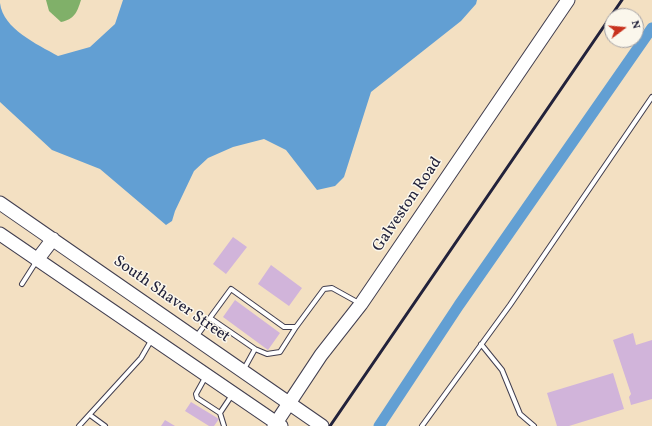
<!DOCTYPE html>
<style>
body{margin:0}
#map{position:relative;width:652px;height:426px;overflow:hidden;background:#f3e0c2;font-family:Vollkorn,serif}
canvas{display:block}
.north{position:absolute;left:604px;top:8px;width:40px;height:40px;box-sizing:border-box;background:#fbf7ec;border:1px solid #a4a2a5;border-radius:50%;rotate:74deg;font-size:11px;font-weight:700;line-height:16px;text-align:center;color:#22223b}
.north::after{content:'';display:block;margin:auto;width:14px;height:18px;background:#c8321e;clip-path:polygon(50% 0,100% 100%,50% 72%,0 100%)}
</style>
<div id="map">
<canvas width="652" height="426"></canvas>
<div class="north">N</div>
</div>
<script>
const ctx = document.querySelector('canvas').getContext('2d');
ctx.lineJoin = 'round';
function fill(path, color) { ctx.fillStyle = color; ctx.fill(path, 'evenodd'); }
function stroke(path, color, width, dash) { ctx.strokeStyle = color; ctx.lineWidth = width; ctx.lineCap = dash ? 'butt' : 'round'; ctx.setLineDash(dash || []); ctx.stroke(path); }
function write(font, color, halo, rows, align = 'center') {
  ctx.font = font + ' Vollkorn,serif'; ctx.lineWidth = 3; ctx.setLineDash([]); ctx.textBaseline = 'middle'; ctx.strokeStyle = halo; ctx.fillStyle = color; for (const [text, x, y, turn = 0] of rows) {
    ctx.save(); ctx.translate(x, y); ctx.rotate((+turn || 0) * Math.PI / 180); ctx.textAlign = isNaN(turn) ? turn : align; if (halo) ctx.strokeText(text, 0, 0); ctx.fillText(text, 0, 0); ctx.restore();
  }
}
const forest = new Path2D(`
 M46,0H81C77,13 74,19 61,22L49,11Z`);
const water = new Path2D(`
 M123,0H477L476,4L461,21L371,92L344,177L335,186L317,190L286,150L264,139L233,147L208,158L194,171L175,211L172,221L166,225L100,169L52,150L0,102V3C3,29 37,44 58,56L90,47L115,24Z`);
const canal = new Path2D(`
 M379,426L459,305L652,28`);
const building = new Path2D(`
 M233,237L247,247L226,274L213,264Z
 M271,265L302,288L289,306L258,284Z
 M235,300L280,333L268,350L223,317Z
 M633,333L636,345L652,340V399L631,405L629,397L631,394L613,340Z
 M613,373L624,409L569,426H557L547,393Z
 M191,402L219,419L214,426H209L185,411Z
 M165,420L175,426H161Z`);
const service = new Path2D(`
 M22,284L36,262
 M210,318L255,349L244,369
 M196,337L231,289L284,327H296L324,289L332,288L359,303
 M481,344L502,370L520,414L534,426
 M255,349L267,354L280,352L296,327
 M206,376L196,394L197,398L220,413L224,426
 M220,413L232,395
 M90,415L105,426
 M79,426L141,358L152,339
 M422,426L510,305L652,97`);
const primary = new Path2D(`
 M0,203L322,426
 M0,234L281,426
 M37,260L53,239
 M274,426L321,355L361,304L568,0`);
const rail = new Path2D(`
 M330,426L622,0`);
const streetNames = [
 ["Galveston Road",408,205,-56],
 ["South Shaver Street",171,300,35]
];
fill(forest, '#80b069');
fill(water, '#629fd3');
stroke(canal, '#629fd3', 11);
fill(building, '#d1b4da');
stroke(service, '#413e4f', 6);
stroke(primary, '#413e4f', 15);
stroke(service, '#fff', 4);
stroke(primary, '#fff', 13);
stroke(rail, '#22223b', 3);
write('16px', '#22223b', '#fbf7ec', streetNames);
</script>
